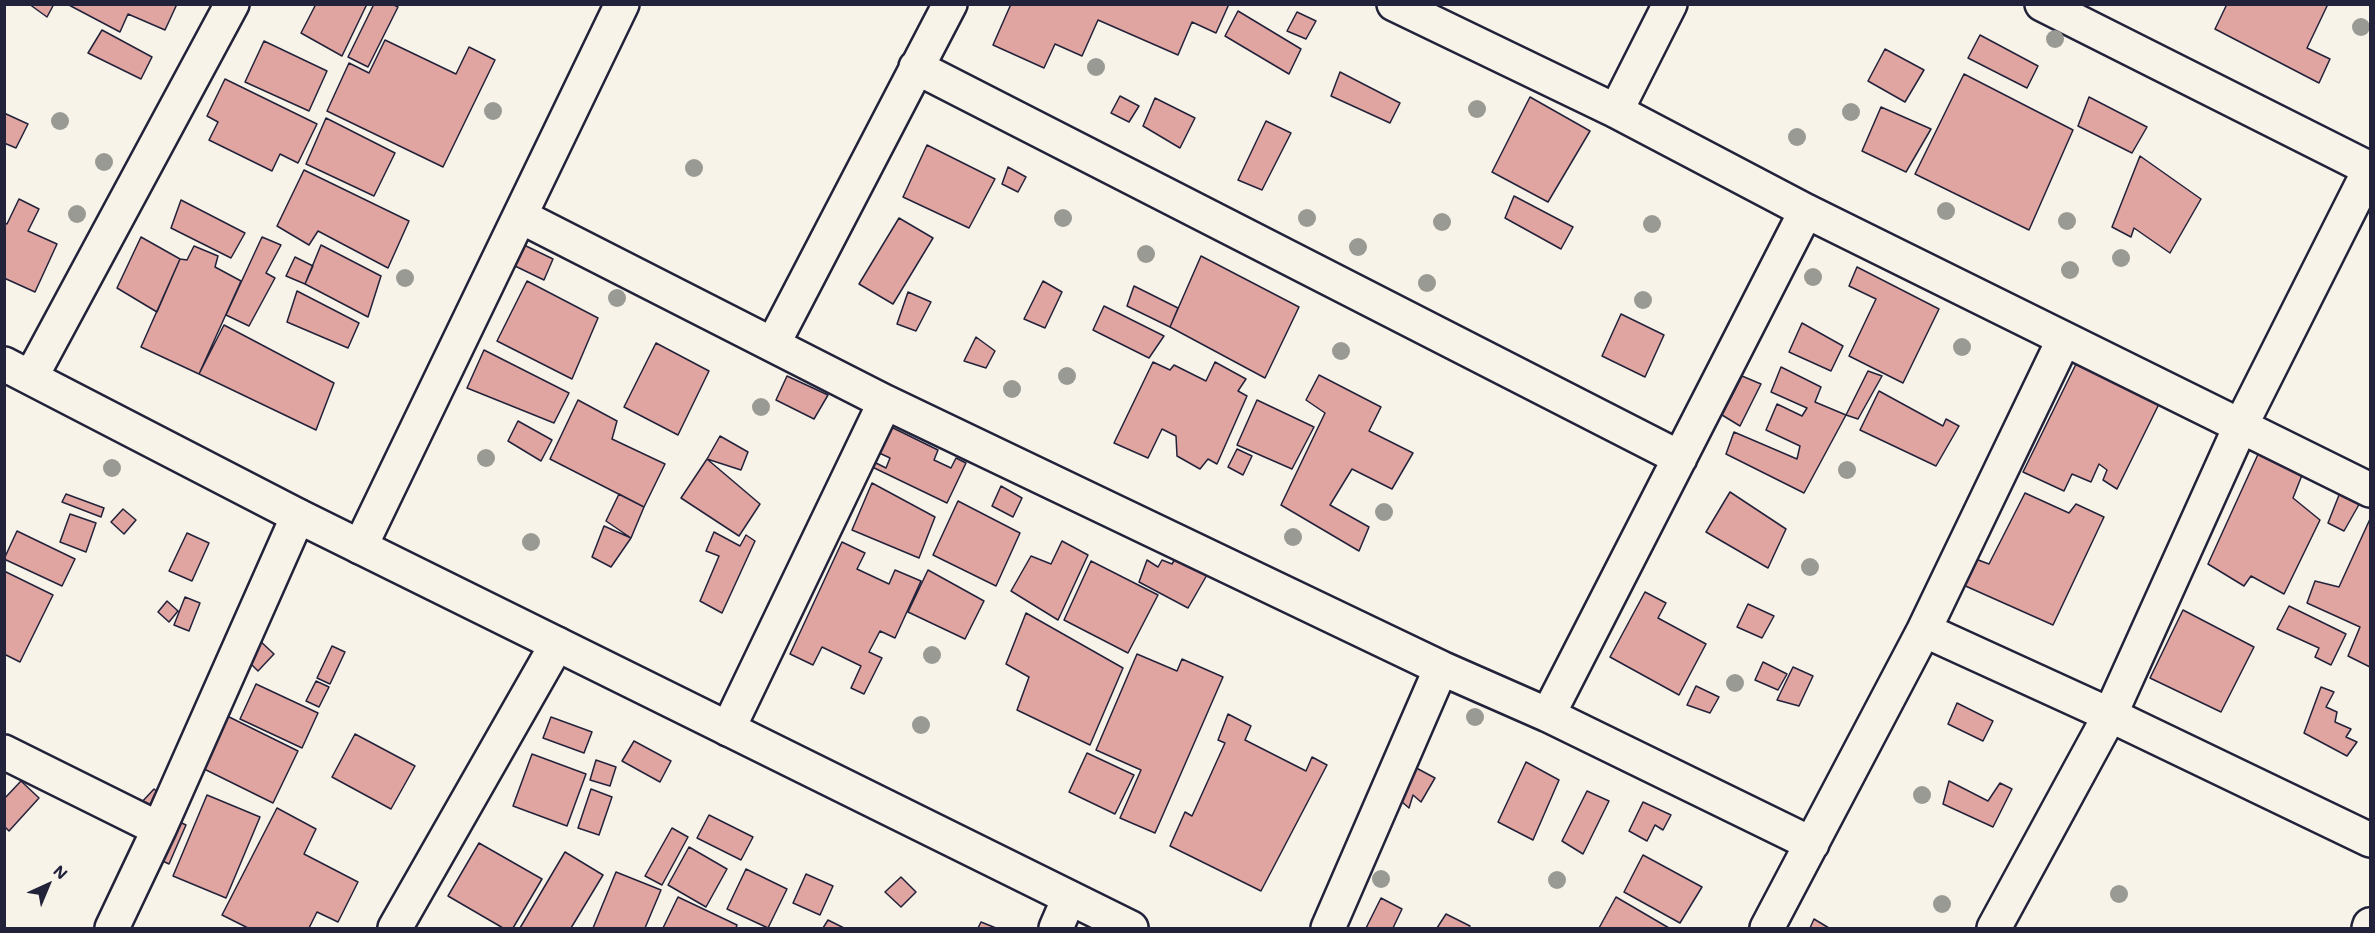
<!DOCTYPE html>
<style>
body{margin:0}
#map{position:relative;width:2375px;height:933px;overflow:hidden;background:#f7f3e8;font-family:Mali,sans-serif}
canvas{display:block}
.frame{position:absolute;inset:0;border:6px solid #22223b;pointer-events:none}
.north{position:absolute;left:18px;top:855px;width:60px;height:60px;-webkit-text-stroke:4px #f7f3e8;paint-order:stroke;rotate:44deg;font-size:16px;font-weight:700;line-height:24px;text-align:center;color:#22223b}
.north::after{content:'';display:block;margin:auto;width:21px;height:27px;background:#22223b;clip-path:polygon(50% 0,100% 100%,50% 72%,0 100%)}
</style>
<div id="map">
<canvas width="2375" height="933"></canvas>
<div class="frame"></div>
<div class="north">N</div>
</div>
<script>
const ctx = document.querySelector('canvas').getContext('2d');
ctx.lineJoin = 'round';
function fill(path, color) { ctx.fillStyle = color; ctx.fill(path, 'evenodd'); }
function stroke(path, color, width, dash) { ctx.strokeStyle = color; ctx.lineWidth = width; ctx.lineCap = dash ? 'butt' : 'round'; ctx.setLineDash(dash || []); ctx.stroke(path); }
const building = new Path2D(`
 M29,4H54L47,17Z
 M67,4H177L165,30L128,14L120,32Z
 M316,4H367L342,56L301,33Z
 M374,4H392L398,7L368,67L348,57Z
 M1011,4H1229L1216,33L1192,22L1178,55L1098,20L1082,56L1055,44L1044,68L993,45Z
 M2227,4H2328L2307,48L2330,59L2319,83L2215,29Z
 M1238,11L1301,49L1289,74L1225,36Z
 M1297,12L1316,21L1306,39L1287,31Z
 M102,30L152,57L141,79L88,53Z
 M1980,35L2038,66L2027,88L1968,58Z
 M385,40L456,74L469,47L495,60L443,167L327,111L349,63L369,73Z
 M264,41L327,71L309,111L245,82Z
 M1885,49L1924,70L1905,102L1868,81Z
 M1340,72L1400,103L1390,123L1331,96Z
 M1964,74L2073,130L2029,230L1915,174Z
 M225,79L317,124L298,163L280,154L272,171L209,140L218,122L207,116Z
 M1120,96L1139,106L1129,122L1111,113Z
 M1530,97L1590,131L1548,202L1492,172Z
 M2089,97L2147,127L2132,153L2078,126Z
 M1155,98L1195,118L1180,148L1143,126Z
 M1881,107L1931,129L1906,172L1862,151Z
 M4,113L28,124L16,148L4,143Z
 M326,118L395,153L374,196L306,164Z
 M1266,121L1291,133L1262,190L1238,180Z
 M927,145L995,179L969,228L903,197Z
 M2140,156L2201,199L2170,253L2134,228L2131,237L2112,227Z
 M1008,167L1026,177L1018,192L1002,184Z
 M304,170L409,221L388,268L318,231L309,245L277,226Z
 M1514,196L1573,227L1561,249L1505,218Z
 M19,199L39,209L28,231L57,244L35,292L4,278V223L7,224Z
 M181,200L245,233L231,258L171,228Z
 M899,218L933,238L893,304L859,284Z
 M141,237L180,259L157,312L117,288Z
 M262,237L281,245L266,273L275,278L249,326L226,315Z
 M321,245L381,276L368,317L305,284Z
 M524,245L553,259L544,280L515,266Z
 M194,246L218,256L215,267L241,281L199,374L141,347L180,259L187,260Z
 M1201,256L1299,307L1265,378L1170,327Z
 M295,257L313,266L305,284L286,276Z
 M1857,267L1939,309L1903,383L1849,356L1876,299L1849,286Z
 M527,281L598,318L572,379L497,341Z
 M1043,281L1062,292L1045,328L1024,319Z
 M1134,286L1178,308L1170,327L1127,306Z
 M297,291L359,323L348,348L287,322Z
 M908,292L931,302L916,331L897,324Z
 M1104,306L1164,336L1149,358L1093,330Z
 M1621,314L1664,335L1645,377L1602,356Z
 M1802,323L1843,346L1831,371L1789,352Z
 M224,325L334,383L316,430L199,374Z
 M976,337L995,351L986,368L964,361Z
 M656,343L709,371L678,435L624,407Z
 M484,350L569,393L554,423L467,388Z
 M2079,358L2161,400L2117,489L2103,480L2107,470L2099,464L2091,482L2072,474L2064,491L2023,472Z
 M1153,362L1170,370L1174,365L1206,381L1215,362L1246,379L1238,391L1247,396L1217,464L1208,459L1200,469L1177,456L1176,436L1162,429L1148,458L1114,443Z
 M1781,367L1821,387L1815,402L1846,415L1804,493L1726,454L1734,432L1797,459L1800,446L1766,430L1777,404L1802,416L1807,408L1771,392Z
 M1868,371L1882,376L1858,419L1846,415Z
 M1319,375L1381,407L1369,431L1413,453L1392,489L1352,469L1330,505L1369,527L1359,551L1281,505L1325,413L1306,400Z
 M787,376L828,395L814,419L776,400Z
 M1742,376L1761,384L1740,426L1722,415Z
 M1879,391L1943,426L1946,419L1959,426L1936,466L1860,430Z
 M578,400L617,421L612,439L665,464L644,507L550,459Z
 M1257,400L1314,427L1292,469L1237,445Z
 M518,421L552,440L541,461L508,441Z
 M887,425L938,450L934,460L951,468L956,458L966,463L947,503L866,464L868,459L886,468L890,458L875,451Z
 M720,436L748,452L741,470L707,459Z
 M1237,449L1252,456L1243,475L1228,467Z
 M2260,450L2304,470L2293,498L2320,520L2284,594L2251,576L2244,586L2208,564Z
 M707,459L760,504L739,536L681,498Z
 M872,483L935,517L919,558L852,530Z
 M1001,486L1022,498L1013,517L992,506Z
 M2341,490L2361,501L2344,531L2328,523Z
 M1730,492L1786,529L1768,568L1706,532Z
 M2025,493L2069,513L2076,504L2104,517L2053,625L1961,584L1973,558L1989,564Z
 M66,494L104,508L101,517L62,502Z
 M619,494L644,507L631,538L606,521Z
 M958,501L1020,533L996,586L933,555Z
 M123,509L136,520L124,534L111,522Z
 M70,514L96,523L86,552L60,542Z
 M2370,519V667L2348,656L2360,627L2307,603L2315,581L2339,587Z
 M604,526L631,538L611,567L592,557Z
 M17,531L75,559L62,586L4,559Z
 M714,532L740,546L746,535L755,541L722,613L700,601L719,556L706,551Z
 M187,533L209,543L192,581L169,571Z
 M1062,541L1088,555L1058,620L1011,591L1031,556L1051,564Z
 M842,542L865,553L857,569L889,584L895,570L921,581L895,638L880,631L869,652L882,658L864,694L851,688L861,666L822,647L813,665L790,654Z
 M1188,556L1211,568L1188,608L1139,582L1147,560L1158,567L1162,560L1172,564L1175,559L1183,564Z
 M1091,561L1158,595L1128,653L1064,620Z
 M928,570L984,601L965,639L908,612Z
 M4,571L53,595L20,662L4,654Z
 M1645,592L1666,603L1658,618L1706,644L1679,695L1610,657Z
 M185,597L200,603L189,631L174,625Z
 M167,601L178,611L169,622L158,612Z
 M1748,604L1774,616L1762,638L1737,627Z
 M2289,606L2346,634L2331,665L2315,657L2319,648L2277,629Z
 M2183,610L2254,647L2221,712L2150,678Z
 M1026,613L1123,668L1090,745L1017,710L1029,677L1006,664Z
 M259,640L274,654L258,671L243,656Z
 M332,646L345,652L330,684L317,678Z
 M1137,654L1177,671L1182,659L1223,677L1155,833L1120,818L1141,770L1096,750Z
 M1763,662L1787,674L1778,690L1755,680Z
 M1793,667L1813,676L1799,706L1777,700Z
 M316,681L329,687L319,707L306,701Z
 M256,684L318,713L302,748L240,719Z
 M1696,686L1719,697L1710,713L1687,705Z
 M2321,687L2334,692L2326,707L2337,712L2335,722L2351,729L2346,737L2357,742L2347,756L2304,733Z
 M1957,703L1993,721L1983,741L1948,724Z
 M217,711L298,751L273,803L192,763Z
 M1228,714L1251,726L1245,740L1306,771L1312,757L1327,765L1261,891L1170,846L1185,812L1192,816L1225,743L1218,740Z
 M551,717L592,732L584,753L543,738Z
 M355,734L415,766L391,809L332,777Z
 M634,741L671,761L660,782L622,761Z
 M1087,753L1134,775L1115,814L1069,792Z
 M532,754L586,774L567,826L513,806Z
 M596,760L616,767L610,786L590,780Z
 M1526,762L1559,780L1533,840L1498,822Z
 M1407,763L1435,778L1421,802L1413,795L1409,808L1394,795Z
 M21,781L39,798L9,831L4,826V799Z
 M1949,781L1988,801L2000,783L2012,789L1993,827L1943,804Z
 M154,789L169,802L154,818L140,804Z
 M591,789L612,797L599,835L578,828Z
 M1587,791L1609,801L1583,854L1562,841Z
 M207,795L260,817L226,898L173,876Z
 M1643,802L1671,815L1663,830L1655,825L1647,841L1629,831Z
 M277,808L316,829L304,854L358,882L338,922L317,912L309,928H248L222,915Z
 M709,815L753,837L741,860L697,838Z
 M169,817L186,825L169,864L152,856Z
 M672,828L688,837L662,885L645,876Z
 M479,843L542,879L513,928H503L448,896Z
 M689,847L727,869L706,907L668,885Z
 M565,852L603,875L571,928H520Z
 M1643,855L1702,887L1680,923L1624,892Z
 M746,869L787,889L768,928L727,909Z
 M616,872L661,890L645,928H593Z
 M806,874L833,886L820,915L793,903Z
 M901,877L916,892L901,907L885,892Z
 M678,897L737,925L736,928H663Z
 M1616,897L1669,928H1599Z
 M1381,898L1402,909L1393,928H1366Z
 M1446,914L1470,926L1469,928H1437Z
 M1814,919L1829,928H1810Z
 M828,920L844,928H823Z
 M981,922L996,928H978Z`);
const minor = new Path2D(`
 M1394,4L1616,111L1806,211L2370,490
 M2042,4L2370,169
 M916,67L1680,458
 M1616,111L1670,4
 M520,216L885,402L1441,668L1548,715L1812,844
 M773,344L950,4
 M31,377L232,4
 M360,547L622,4
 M1924,630L2110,715L2370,840
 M1548,715L1806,211
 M728,729L885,402
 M4,752L159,829
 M112,928L159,829L298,516
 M395,928L557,644
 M1056,928L1069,898
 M1328,928L1441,668
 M1767,928L1924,630L2064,339
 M1994,928L2110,715L2241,425L2370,169
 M2369,928L2370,925`);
const tertiary = new Path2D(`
 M4,364L298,516L1131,928`);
const trees = [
 [2361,27],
 [2055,39],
 [1096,67],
 [1477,109],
 [493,111],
 [1851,112],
 [60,121],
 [1797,137],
 [104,162],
 [694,168],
 [1946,211],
 [77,214],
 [1063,218],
 [1307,218],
 [2067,221],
 [1442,222],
 [1652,224],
 [1358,247],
 [1146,254],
 [2121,258],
 [2070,270],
 [1813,277],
 [405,278],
 [1427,283],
 [617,298],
 [1643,300],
 [1962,347],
 [1341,351],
 [1067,376],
 [1012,389],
 [761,407],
 [486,458],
 [112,468],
 [1847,470],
 [1384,512],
 [1293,537],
 [531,542],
 [1810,567],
 [932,655],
 [1735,683],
 [1475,717],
 [921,725],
 [1922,795],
 [1381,879],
 [1557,880],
 [2119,894],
 [1942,904]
];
fill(building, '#e0a5a0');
stroke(building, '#22223b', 1.5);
stroke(minor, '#22223b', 38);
stroke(tertiary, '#22223b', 38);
stroke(minor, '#f7f3e8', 33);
stroke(tertiary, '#f7f3e8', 33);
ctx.fillStyle = '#9a9a94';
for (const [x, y] of trees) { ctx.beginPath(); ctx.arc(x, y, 9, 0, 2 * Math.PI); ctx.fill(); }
</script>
